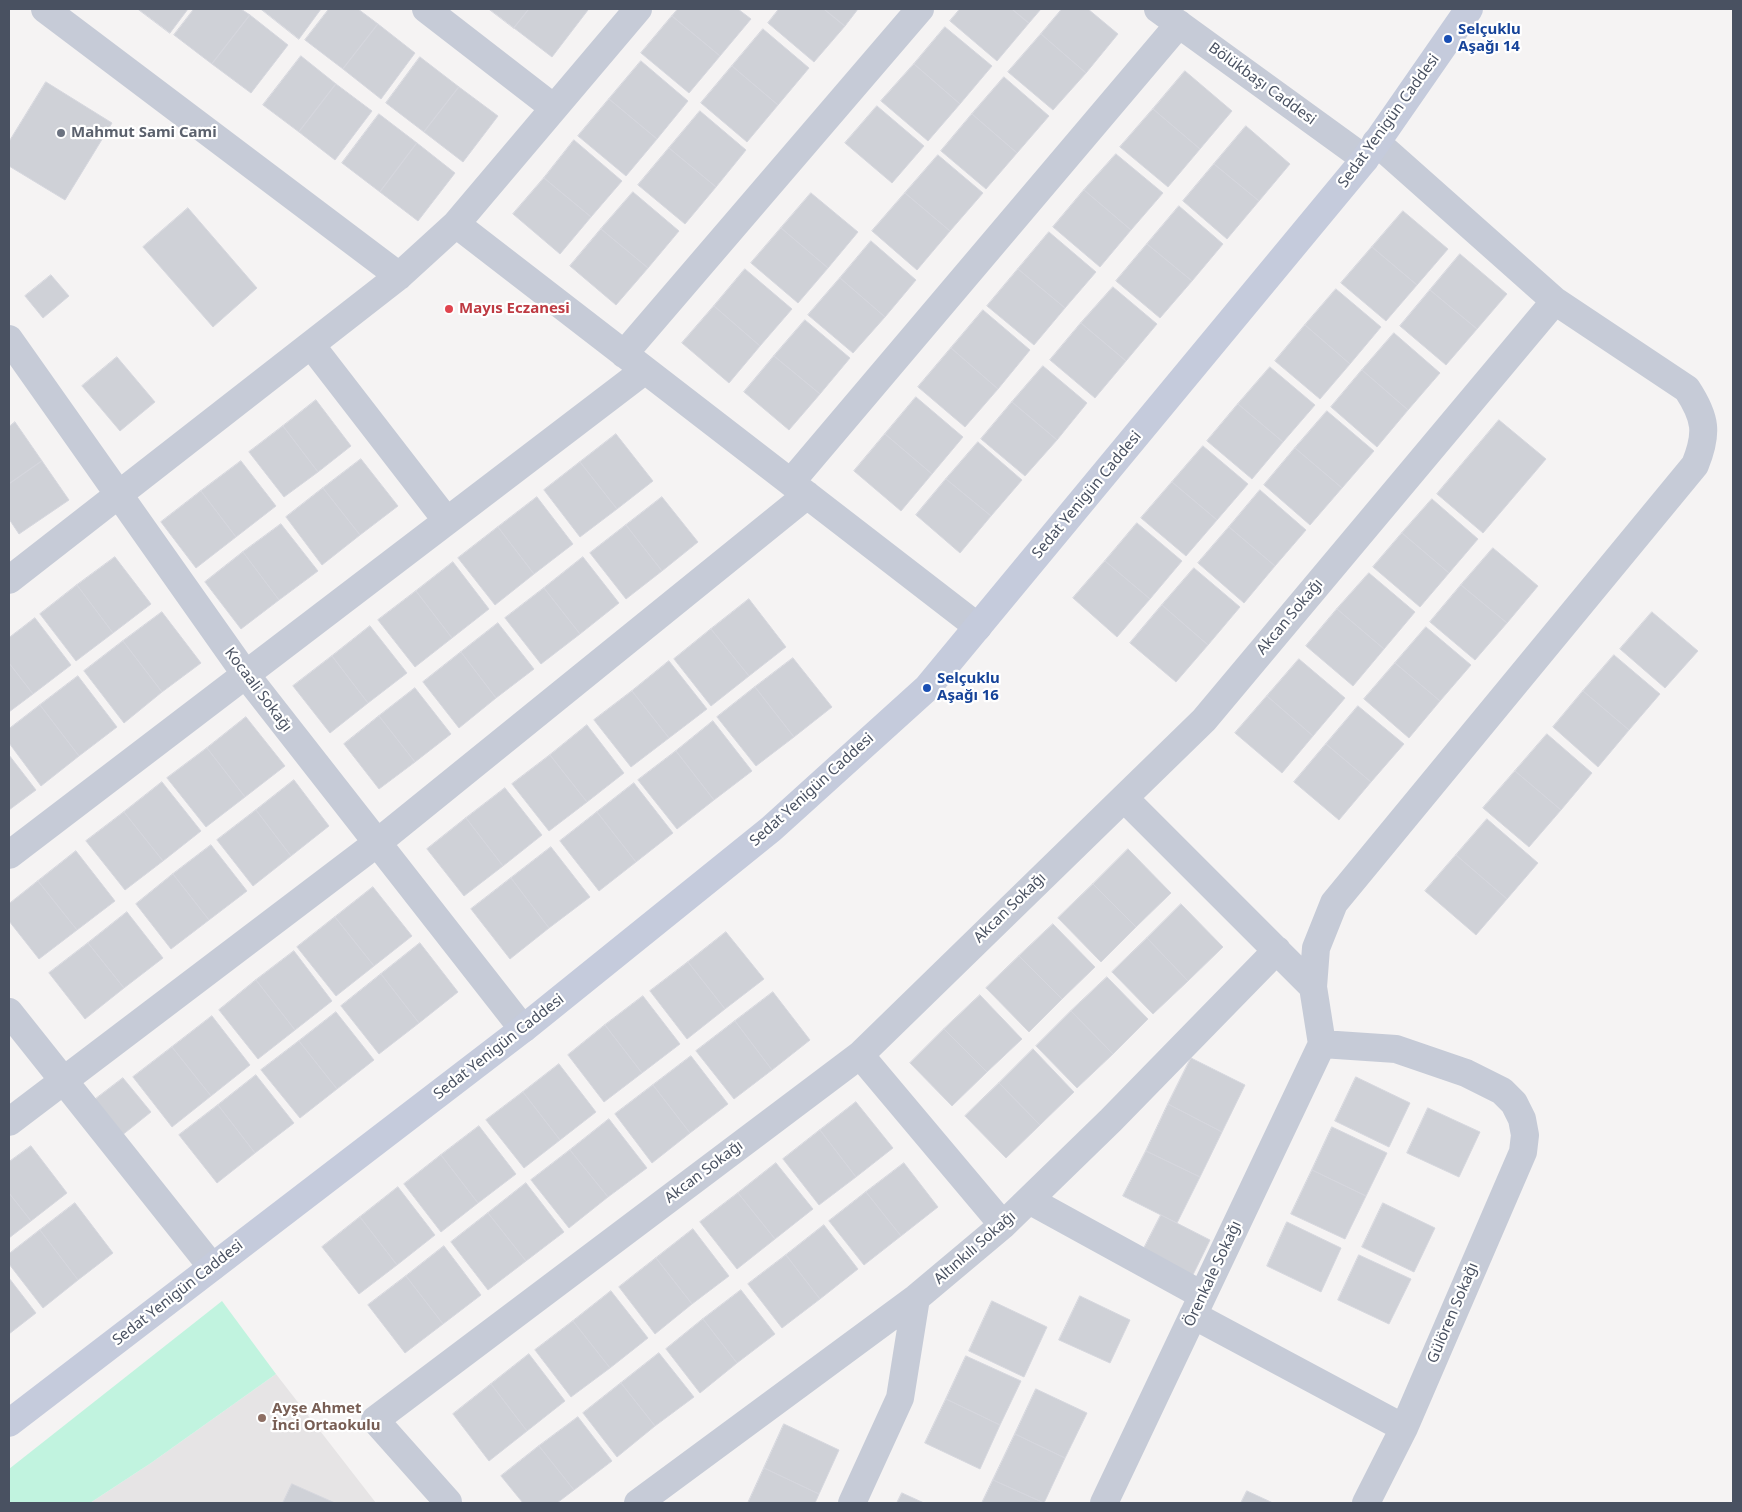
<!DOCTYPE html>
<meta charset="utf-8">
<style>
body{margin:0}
#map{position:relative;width:1742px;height:1512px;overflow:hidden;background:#f5f3f3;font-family:"Noto Sans",sans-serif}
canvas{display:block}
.frame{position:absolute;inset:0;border:10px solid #495161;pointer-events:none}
</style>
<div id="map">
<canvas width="1742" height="1512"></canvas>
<div class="frame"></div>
</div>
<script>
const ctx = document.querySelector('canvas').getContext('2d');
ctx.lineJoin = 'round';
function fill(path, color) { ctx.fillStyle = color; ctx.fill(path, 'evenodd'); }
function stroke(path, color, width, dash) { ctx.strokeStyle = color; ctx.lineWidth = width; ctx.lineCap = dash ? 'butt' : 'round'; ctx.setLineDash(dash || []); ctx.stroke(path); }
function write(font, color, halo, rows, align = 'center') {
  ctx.font = font + ' "Noto Sans",sans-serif'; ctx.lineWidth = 4.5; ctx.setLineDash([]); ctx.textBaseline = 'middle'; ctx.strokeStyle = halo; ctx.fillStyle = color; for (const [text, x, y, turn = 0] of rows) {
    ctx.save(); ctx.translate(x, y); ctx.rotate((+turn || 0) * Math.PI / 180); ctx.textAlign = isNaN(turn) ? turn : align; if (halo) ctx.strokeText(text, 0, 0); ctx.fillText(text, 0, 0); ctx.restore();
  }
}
const education = new Path2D(`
 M276,1374L376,1503H90L151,1463Z`);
const green = new Path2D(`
 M222,1301L276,1374L151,1463L90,1503H9V1469Z`);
const building = new Path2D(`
 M138,9H188L170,33Z
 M194,9H241L250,15L212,64L174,35Z
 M261,9H321L299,39Z
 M329,9H358L378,24L343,69L305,40Z
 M489,9H529L514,28Z
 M529,9H586L588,10L552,57L514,28Z
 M678,9H738L751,19L720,56L672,16Z
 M779,9H824L845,26L814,62L768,23Z
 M824,9H858L845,26Z
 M960,9H1012L1029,23L997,61L950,21Z
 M1012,9H1041L1029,23Z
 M1062,9H1088L1118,34L1086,73L1041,34Z
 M250,15L288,45L251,93L212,64Z
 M672,16L720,56L689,93L641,53Z
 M378,24L415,53L381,99L343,69Z
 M945,27L992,66L960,104L914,64Z
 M763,29L809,68L778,105L732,66Z
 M1041,34L1086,73L1053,110L1008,72Z
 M301,56L336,84L299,132L263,105Z
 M420,57L459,87L424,132L386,103Z
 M641,61L688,101L657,139L609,99Z
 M914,64L960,104L928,141L881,101Z
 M732,66L778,105L747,142L701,103Z
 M1185,71L1232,111L1200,149L1153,109Z
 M1004,77L1049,116L1017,153L972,114Z
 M46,82L112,123L65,200L9,166V142Z
 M336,84L372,111L335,160L299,132Z
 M459,87L498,116L463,162L424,132Z
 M609,99L657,139L626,176L578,136Z
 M877,106L924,146L892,183L845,143Z
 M1153,109L1200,149L1168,187L1120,147Z
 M700,111L746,150L716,187L669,148Z
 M379,114L417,143L380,192L342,163Z
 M972,114L1017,153L986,189L941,151Z
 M1246,126L1290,164L1259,201L1214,164Z
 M574,140L622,181L591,217L544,178Z
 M417,143L455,173L418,221L380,192Z
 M669,148L716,187L685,224L638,185Z
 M1116,154L1163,193L1131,230L1084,190Z
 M938,155L983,193L950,231L905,193Z
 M1214,164L1259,201L1227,239L1183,201Z
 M544,178L591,217L560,254L513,214Z
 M1084,190L1131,230L1100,267L1053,227Z
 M633,192L679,231L648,268L601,229Z
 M811,193L858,232L828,268L781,228Z
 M905,193L950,231L917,270L872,231Z
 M1179,206L1223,244L1192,281L1147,244Z
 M188,208L257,288L213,327L143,247Z
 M1403,211L1448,249L1417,285L1372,247Z
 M781,228L828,268L798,303L751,263Z
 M601,229L648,268L616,305L570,266Z
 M1049,232L1096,272L1065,308L1018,269Z
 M871,241L916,280L885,317L840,278Z
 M1147,244L1192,281L1160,318L1116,281Z
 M1372,247L1417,285L1386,321L1341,283Z
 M1460,254L1507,294L1477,329L1430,290Z
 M745,269L792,309L760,346L714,306Z
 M1018,269L1065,308L1034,345L987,306Z
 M51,275L69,296L43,318L25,296Z
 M840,278L885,317L853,353L808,315Z
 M1113,287L1157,324L1126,361L1081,323Z
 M1336,289L1381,327L1350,364L1305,325Z
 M1430,290L1477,329L1446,365L1400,326Z
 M714,306L760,346L729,383L682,343Z
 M983,310L1030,350L998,389L951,348Z
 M805,320L850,358L820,394L774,356Z
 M1081,323L1126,361L1095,398L1050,360Z
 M1305,325L1350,364L1320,399L1275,361Z
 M1394,333L1440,373L1408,410L1362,370Z
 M951,348L998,389L965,427L918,387Z
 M774,356L820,394L789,430L744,392Z
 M117,357L155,402L120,431L82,386Z
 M1043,366L1087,403L1057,440L1012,402Z
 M1270,367L1315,405L1283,442L1238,404Z
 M1362,370L1408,410L1377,447L1331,407Z
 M916,397L963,437L932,474L885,434Z
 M316,400L351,446L318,472L283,426Z
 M1012,402L1057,440L1025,476L981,439Z
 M1238,404L1283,442L1252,479L1207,441Z
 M1327,411L1374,451L1342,488L1295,448Z
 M1499,420L1546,459L1483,533L1437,494Z
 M15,422L42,461L9,484V427Z
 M283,426L318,472L284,497L249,452Z
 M616,434L653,481L617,509L580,462Z
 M885,434L932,474L901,511L854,471Z
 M978,442L1022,480L991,516L946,479Z
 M1203,446L1248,484L1217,520L1172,482Z
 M1295,448L1342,488L1310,525L1264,485Z
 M361,459L398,506L360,535L323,488Z
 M42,461L69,500L19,534L9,519V484Z
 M241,461L276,506L236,537L201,491Z
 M580,462L617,509L580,537L544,490Z
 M946,479L991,516L960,553L916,515Z
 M1172,482L1217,520L1186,556L1141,518Z
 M323,488L360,535L322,565L286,517Z
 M1260,490L1306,530L1275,566L1229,527Z
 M201,491L236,537L196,568L161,522Z
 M537,497L573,544L534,574L498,527Z
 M662,497L698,542L662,571L626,525Z
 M1432,499L1478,539L1449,573L1402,533Z
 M1137,523L1182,561L1150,599L1105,561Z
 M281,524L318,571L279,600L243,552Z
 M626,525L662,571L626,599L590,553Z
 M498,527L534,574L495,605L458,558Z
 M1229,527L1275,566L1244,603L1198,563Z
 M1402,533L1449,573L1420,607L1373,567Z
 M1493,548L1538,586L1507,623L1461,585Z
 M243,552L279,600L241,629L205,582Z
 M115,557L151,604L113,633L77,585Z
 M583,557L619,603L580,634L544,588Z
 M1105,561L1150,599L1117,637L1073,598Z
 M453,562L489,609L452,638L416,591Z
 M1194,568L1240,607L1208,645L1162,605Z
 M1369,573L1415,612L1384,649L1337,609Z
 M77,585L113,633L76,661L40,614Z
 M1461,585L1507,623L1475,660L1430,622Z
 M544,588L580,634L541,664L505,618Z
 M416,591L452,638L415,667L378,620Z
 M749,599L786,647L749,676L711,629Z
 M1162,605L1208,645L1176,682L1130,643Z
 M1337,609L1384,649L1353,686L1306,646Z
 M162,612L201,663L162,692L123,641Z
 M1652,612L1698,651L1665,688L1620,649Z
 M35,618L71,665L33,694L9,663V638Z
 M498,623L534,669L496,698L461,652Z
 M370,626L407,673L368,703L332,656Z
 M1426,627L1471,665L1440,701L1395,663Z
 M711,629L749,676L711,706L674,659Z
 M123,641L162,692L124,723L84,671Z
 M461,652L496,698L459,728L423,682Z
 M1614,655L1660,694L1629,730L1583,691Z
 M332,656L368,703L330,733L293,686Z
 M793,658L832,707L794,737L755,687Z
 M1299,659L1345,698L1313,736L1267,696Z
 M669,661L707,709L669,738L632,691Z
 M9,663L33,694L9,712Z
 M1395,663L1440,701L1409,738L1364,699Z
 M78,676L117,727L79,756L40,705Z
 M755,687L794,737L756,766L717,717Z
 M415,688L451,734L415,762L379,716Z
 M632,691L669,738L631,767L594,720Z
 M1583,691L1629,730L1598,767L1553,727Z
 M1267,696L1313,736L1282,773L1235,733Z
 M40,705L79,756L41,786L9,743V729Z
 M1358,706L1404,744L1371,782L1326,744Z
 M379,716L415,762L379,789L344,744Z
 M246,717L285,766L245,797L207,748Z
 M713,721L752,771L714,800L676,751Z
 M587,725L624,773L587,802L550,755Z
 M1547,734L1592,773L1561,810L1515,771Z
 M1326,744L1371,782L1339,820L1294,782Z
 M207,748L245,797L206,827L167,778Z
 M676,751L714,800L677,829L638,780Z
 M9,755L36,790L9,810Z
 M550,755L587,802L549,831L512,784Z
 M1515,771L1561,810L1529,847L1483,808Z
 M294,780L329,826L291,856L256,810Z
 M162,782L201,831L163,861L124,812Z
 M634,783L673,833L636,862L597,812Z
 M505,788L542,835L503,866L466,818Z
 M256,810L291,856L253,886L217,840Z
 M124,812L163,861L125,890L86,841Z
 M597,812L636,862L599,891L560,841Z
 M466,818L503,866L464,896L427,849Z
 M1487,819L1538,863L1507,899L1456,855Z
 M211,845L247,891L209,920L173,874Z
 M551,847L590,897L549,928L511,878Z
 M1128,849L1171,893L1136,927L1093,884Z
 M76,851L115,901L77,930L38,881Z
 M1456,855L1507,899L1476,935L1425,891Z
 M173,874L209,920L171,949L136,904Z
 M511,878L549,928L510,959L471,909Z
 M38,881L77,930L39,959L9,921V904Z
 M1093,884L1136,927L1101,962L1058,918Z
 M373,887L412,936L374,966L335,917Z
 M1181,904L1223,947L1188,981L1147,938Z
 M127,912L163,958L124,988L88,943Z
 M335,917L374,966L336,996L297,947Z
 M1053,924L1095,967L1062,999L1019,956Z
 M726,932L764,979L725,1009L688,962Z
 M1147,938L1188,981L1153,1014L1112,972Z
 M88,943L124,988L85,1019L49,973Z
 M420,943L458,992L419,1023L381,974Z
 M294,951L332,1001L295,1030L256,980Z
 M1019,956L1062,999L1029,1032L986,988Z
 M688,962L725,1009L687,1039L650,991Z
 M381,974L419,1023L379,1054L341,1006Z
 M1107,977L1148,1019L1113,1054L1071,1011Z
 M256,980L295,1030L258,1059L219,1010Z
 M773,992L810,1040L772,1070L735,1021Z
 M980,995L1022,1039L987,1072L944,1029Z
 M643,996L680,1044L642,1073L605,1025Z
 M1071,1011L1113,1054L1077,1088L1036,1046Z
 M336,1012L374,1060L337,1089L299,1041Z
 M212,1016L250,1065L211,1096L172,1047Z
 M735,1021L772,1070L734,1099L696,1051Z
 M605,1025L642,1073L604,1102L568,1055Z
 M944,1029L987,1072L952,1106L910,1063Z
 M299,1041L337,1089L300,1118L261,1070Z
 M172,1047L211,1096L172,1127L133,1077Z
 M1033,1049L1074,1092L1040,1125L999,1083Z
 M691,1056L728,1104L690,1133L653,1085Z
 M1191,1058L1245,1085L1222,1132L1168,1104Z
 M559,1064L596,1112L560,1140L523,1092Z
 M256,1075L294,1123L255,1153L218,1105Z
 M1356,1077L1410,1103L1389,1147L1335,1121Z
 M123,1078L151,1112L121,1136L93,1101Z
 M999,1083L1040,1125L1006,1158L965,1116Z
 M653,1085L690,1133L652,1163L615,1114Z
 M523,1092L560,1140L524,1168L486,1120Z
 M856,1102L893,1148L856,1177L820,1130Z
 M1168,1104L1222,1132L1200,1177L1146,1151Z
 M218,1105L255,1153L217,1183L179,1135Z
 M1428,1108L1480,1132L1459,1177L1407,1153Z
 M609,1119L647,1168L608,1197L570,1150Z
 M479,1126L516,1174L478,1203L441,1155Z
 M1332,1127L1387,1153L1366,1196L1312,1170Z
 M820,1130L856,1177L819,1205L783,1159Z
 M31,1146L67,1193L31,1221L9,1193V1162Z
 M570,1150L608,1197L569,1228L531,1180Z
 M1146,1151L1200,1177L1177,1223L1123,1196Z
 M441,1155L478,1203L441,1232L404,1184Z
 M776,1163L813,1209L775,1239L738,1193Z
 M904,1163L938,1207L901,1236L866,1192Z
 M1312,1170L1366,1196L1345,1239L1291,1214Z
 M526,1183L564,1232L526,1261L488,1213Z
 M398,1187L435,1235L397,1265L360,1217Z
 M866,1192L901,1236L864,1265L829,1221Z
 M9,1193L31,1221L9,1238Z
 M738,1193L775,1239L737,1269L700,1222Z
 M75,1203L113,1253L78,1280L40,1230Z
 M1383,1203L1435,1228L1414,1272L1362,1247Z
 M488,1213L526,1261L488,1290L451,1242Z
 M1161,1215L1210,1240L1189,1283L1139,1258Z
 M360,1217L397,1265L359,1294L322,1247Z
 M1287,1222L1341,1248L1321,1292L1267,1266Z
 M824,1225L858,1269L820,1299L786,1255Z
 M693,1229L729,1276L692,1304L656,1258Z
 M40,1230L78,1280L43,1308L9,1264V1254Z
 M444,1246L481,1295L443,1324L406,1276Z
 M786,1255L820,1299L782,1328L748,1284Z
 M1359,1255L1411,1279L1389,1324L1338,1300Z
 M656,1258L692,1304L655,1334L619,1287Z
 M406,1276L443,1324L405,1353L368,1305Z
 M9,1278L36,1313L9,1334Z
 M741,1290L775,1334L737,1363L703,1319Z
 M611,1291L648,1338L610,1368L573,1321Z
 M1080,1296L1130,1320L1110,1363L1059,1340Z
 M992,1301L1047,1327L1024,1377L969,1351Z
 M703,1319L737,1363L700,1393L666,1349Z
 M573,1321L610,1368L571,1397L535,1350Z
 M659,1353L694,1397L655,1426L621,1383Z
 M529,1354L565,1401L527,1431L491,1384Z
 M966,1356L1021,1381L1000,1425L946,1399Z
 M621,1383L655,1426L617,1457L583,1413Z
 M491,1384L527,1431L489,1461L453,1414Z
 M1036,1389L1087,1413L1065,1458L1015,1434Z
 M946,1399L1000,1425L980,1469L925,1443Z
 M578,1417L612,1461L574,1490L539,1446Z
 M784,1424L839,1450L819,1494L764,1468Z
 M1015,1434L1065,1458L1044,1503L993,1480Z
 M539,1446L574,1490L557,1503H523L501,1476Z
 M764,1468L819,1494L815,1503H748Z
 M993,1480L1044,1503H982Z
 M292,1484L335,1503H283Z
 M1247,1491L1273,1503H1241Z
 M902,1493L924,1503H897Z`);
const street = new Path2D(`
 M45,9L399,276
 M426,9L554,108
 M1158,9L1365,159
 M456,224L978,627
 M9,339L246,675L523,1029
 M311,345L447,521
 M624,354L920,9
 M791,482L1179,24
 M9,580L399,276L456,224L638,9
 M1124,798L1313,987
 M9,855L645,370
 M9,1012L212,1267
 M1322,1044L1313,987L1316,948L1334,903L1695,465C1708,433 1706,418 1687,389L1555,301L1376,142
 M1322,1044L1396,1049L1466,1073L1502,1091L1514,1103L1522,1119L1525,1135L1523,1152L1404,1428L1366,1503
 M860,1055L1003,1225
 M9,1122L377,843L807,495
 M1029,1200L1202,1295
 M1193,1315L1404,1428
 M447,1503L448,1502L375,1420L860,1055L1204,720L1555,301
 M638,1503L916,1298L1003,1225L1111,1120L1277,950
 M852,1503L900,1398L916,1298
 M1104,1503L1322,1044`);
const secondary = new Path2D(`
 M9,1423L523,1029L771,829L927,688L1365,159L1469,9`);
const markers = [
 [1448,39,5,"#1a4fb4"],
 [61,133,5,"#6b7280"],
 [449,309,5,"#e0444e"],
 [927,688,5,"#1a4fb4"],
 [262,1418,5,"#8d6e63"]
];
const transitNames = [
 ["Selçuklu",1458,30],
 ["Aşağı 14",1458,47],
 ["Selçuklu",937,679],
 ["Aşağı 16",937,696]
];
const streetNames = [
 ["Bölükbaşı Caddesi",1262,84,36],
 ["Sedat Yenigün Caddesi",1389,121,-54],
 ["Sedat Yenigün Caddesi",1087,495,-50],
 ["Akcan Sokağı",1290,617,-50],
 ["Kocaali Sokağı",258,690,53],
 ["Sedat Yenigün Caddesi",812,790,-42],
 ["Akcan Sokağı",1010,908,-44],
 ["Sedat Yenigün Caddesi",499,1047,-38],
 ["Akcan Sokağı",704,1172,-37],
 ["Altınkılı Sokağı",975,1248,-41],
 ["Örenkale Sokağı",1213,1274,-65],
 ["Sedat Yenigün Caddesi",178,1293,-38],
 ["Gülören Sokağı",1453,1313,-67]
];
const worshipNames = [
 ["Mahmut Sami Cami",71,133]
];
const healthNames = [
 ["Mayıs Eczanesi",459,309]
];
const educationNames = [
 ["Ayşe Ahmet",272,1409],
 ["İnci Ortaokulu",272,1426]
];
fill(education, '#e6e4e5');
fill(green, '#c1f3df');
fill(building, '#cfd1d7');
stroke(building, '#d6d7de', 1);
stroke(street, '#c6cbd7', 28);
stroke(secondary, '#c5cbdc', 28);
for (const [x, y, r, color] of markers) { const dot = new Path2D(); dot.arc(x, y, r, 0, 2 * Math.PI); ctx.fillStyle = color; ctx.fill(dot); stroke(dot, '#fff', 2); }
write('bold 15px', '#164399', '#fff', transitNames, 'left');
write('15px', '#495161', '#fff', streetNames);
write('bold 15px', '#5b616d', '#fff', worshipNames, 'left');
write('bold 15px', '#be3a42', '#fff', healthNames, 'left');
write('bold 15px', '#785e54', '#fff', educationNames, 'left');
</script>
